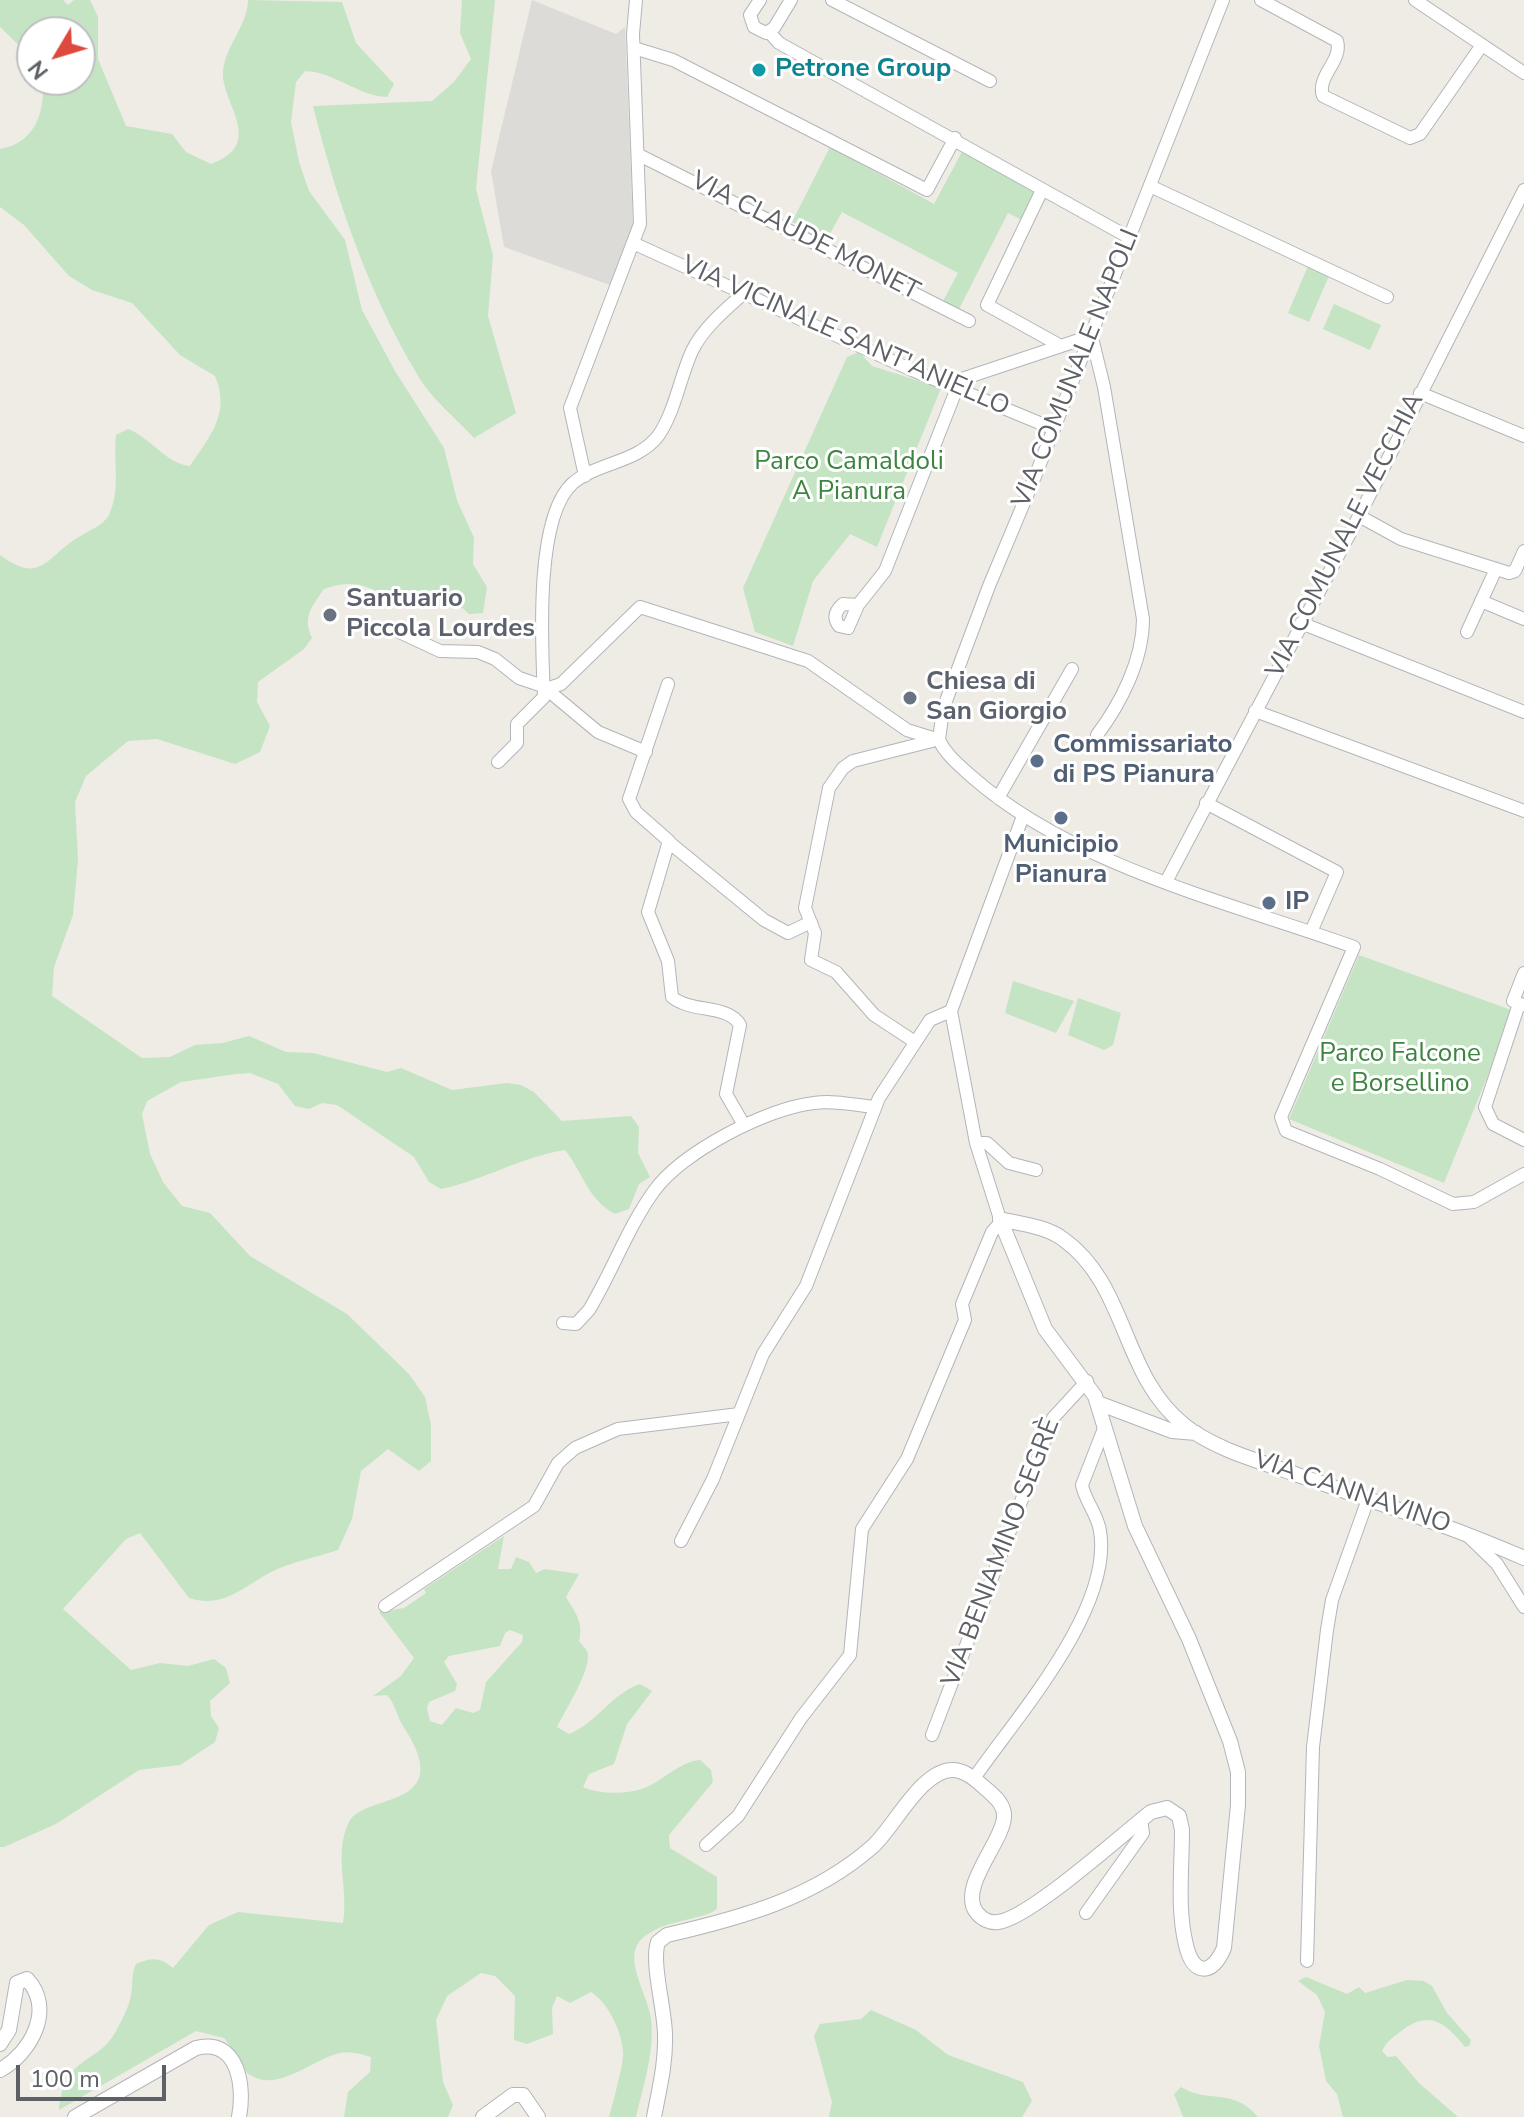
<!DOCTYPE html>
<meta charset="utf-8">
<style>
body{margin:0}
#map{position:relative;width:1524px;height:2117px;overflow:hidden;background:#eeece5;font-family:"Nunito Sans",sans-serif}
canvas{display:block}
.north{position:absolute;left:16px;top:16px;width:80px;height:80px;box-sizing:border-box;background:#fff;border:2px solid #bebfc1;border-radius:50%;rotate:232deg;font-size:22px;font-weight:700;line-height:32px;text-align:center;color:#5d6065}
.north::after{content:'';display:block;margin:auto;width:28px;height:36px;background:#dd493c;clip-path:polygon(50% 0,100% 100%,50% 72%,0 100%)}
.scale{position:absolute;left:16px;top:2065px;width:150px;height:36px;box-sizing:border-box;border:4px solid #5d6065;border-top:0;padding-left:10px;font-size:24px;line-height:28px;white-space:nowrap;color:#5d6065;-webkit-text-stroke:6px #fff;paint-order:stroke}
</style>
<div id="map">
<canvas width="1524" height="2117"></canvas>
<div class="north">N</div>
<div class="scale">100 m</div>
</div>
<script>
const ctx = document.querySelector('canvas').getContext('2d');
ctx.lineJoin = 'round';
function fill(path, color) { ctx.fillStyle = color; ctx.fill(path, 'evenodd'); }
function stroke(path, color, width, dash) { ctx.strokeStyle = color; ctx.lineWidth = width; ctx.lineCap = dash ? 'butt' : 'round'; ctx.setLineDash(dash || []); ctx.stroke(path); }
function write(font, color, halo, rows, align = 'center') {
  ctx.font = font + ' "Nunito Sans",sans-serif'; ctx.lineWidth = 6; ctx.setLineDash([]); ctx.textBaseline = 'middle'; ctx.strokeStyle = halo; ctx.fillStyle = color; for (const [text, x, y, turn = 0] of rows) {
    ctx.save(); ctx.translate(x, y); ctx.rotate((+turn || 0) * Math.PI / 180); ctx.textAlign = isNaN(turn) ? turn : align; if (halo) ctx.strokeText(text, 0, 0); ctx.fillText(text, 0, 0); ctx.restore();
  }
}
const industrial = new Path2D(`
 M532,0L616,34L625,27L633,228L610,285L504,247L491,171Z`);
const green = new Path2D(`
 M0,0H63L68,5L74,0H90L98,17V59L126,126L172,134L186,152L211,164C267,144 221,103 223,72C225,46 248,25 248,0L342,2L356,43L394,84L387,97C358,96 335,72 305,71L296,82L291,122L299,162L309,191L345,240L362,310L395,371L444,448L457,500L474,538L473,564L487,587L483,613L469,614C441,588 433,602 404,599C370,595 366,575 324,589C312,606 302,617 312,638L304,649L258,682L257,702L270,726L260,752L235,764L157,739L128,741L86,776L75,802L78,859L73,915L54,967L52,996L142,1058L170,1057L195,1045L223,1043L249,1036L286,1052L313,1053L387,1072L401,1068L452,1090L507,1083L521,1085L534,1092L562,1121L631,1116L639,1127L638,1153L650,1177L639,1184L629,1209L615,1214C588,1200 582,1171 565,1150C521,1157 484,1180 441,1189L429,1182L414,1157L337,1105L322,1103L309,1109L295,1106L278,1084L250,1073L236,1074L181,1082L147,1101L142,1114L150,1154L163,1182L182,1206L210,1213L250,1256L347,1314L409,1374L425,1397L431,1425V1461L419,1471L388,1449L361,1471L352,1519L338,1550C317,1557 291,1562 271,1572C243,1587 223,1609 189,1598L140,1533L126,1539L63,1609L131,1670L160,1663L188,1666L214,1659L226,1668L230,1683L210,1701L211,1716L219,1728L215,1742L180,1765L139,1770L56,1824L4,1847H0V555C42,586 46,556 79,537C89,530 103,526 109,515C121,489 113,462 116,435L128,429C151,438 165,463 190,466C210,436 231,413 215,376L180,355L132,303L92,290L69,276L24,225L0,207V149C35,143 45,113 43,80H80V32H32V58L0,27Z
 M462,0H495L476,189L493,255L488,316L516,413L474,438C456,418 430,398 417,374C368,292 336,198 313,106L432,101L454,82L471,59L460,33Z
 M830,147L934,204L964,148L1035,192L1022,220L1008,213L959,309L943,301L958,273L842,212L827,239L792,222Z
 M1308,266L1329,276L1309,322L1288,313Z
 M1334,304L1381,325L1370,350L1323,329Z
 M859,352L872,366L941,388L877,547L850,534L813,581L793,646L755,632L743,588L847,357Z
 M1359,955L1514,1011L1444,1183L1289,1119Z
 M1013,981L1074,1001L1056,1033L1005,1013Z
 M1078,998L1121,1013L1113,1045L1104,1050L1068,1035Z
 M504,1536L498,1569H511L516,1557L529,1562L536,1573L545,1569L579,1574L566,1597C575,1612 584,1623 579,1641C581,1644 585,1647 587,1651C594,1666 564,1712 557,1727L569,1734C597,1723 611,1694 640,1684L652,1691L627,1724L614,1764L589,1774L583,1787C601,1795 633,1795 651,1785C668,1776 681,1762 700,1760L711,1770L713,1782L669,1835L670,1848L717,1877V1909C703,1921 658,1919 639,1942C624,1961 649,1998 651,2019C655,2050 643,2087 636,2117H609C612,2106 625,2060 623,2051C621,2030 609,2004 591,1992L570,2003L557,1996L552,2008L553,2034L527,2044L514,2040L515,1996L495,1976L481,1973L447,1996L436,2020L443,2082L453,2105L448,2117H344L348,2092L370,2072L371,2057C361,2054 351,2051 340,2053C312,2059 279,2093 250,2075C239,2068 233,2048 224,2038L196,2031L59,2110C64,2054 97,2066 116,2031C122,2020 129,2007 131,1995C133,1983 131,1976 136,1964C152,1957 160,1957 173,1968L209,1925L238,1912L343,1923C349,1889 333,1854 349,1822C364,1792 459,1811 403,1726C396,1715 396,1705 387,1695L373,1696L401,1676L414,1658L379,1612L404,1608L426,1593L424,1589ZM510,1630L523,1635L522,1642L486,1682L480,1710L473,1713L456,1708L442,1725L430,1721L427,1708L429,1702L455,1691L457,1684L444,1662L449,1656L500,1646L505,1633Z
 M1306,1977L1347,1994L1359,1987L1365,1993L1407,1980L1424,1981L1432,1986L1447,2013L1471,2040L1469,2046L1465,2047C1445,2022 1429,2009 1400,2032C1392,2038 1386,2042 1382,2051L1388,2057L1396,2056L1419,2083L1458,2117H1343L1337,2094L1326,2081L1319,2046L1325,2012L1317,1995L1298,1981Z
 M871,2010L916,2030L948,2055L1023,2082L1032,2101L1022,2117H829L832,2102L814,2036L820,2024L861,2019Z
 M1181,2087C1209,2104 1233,2087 1258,2117H1183L1174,2094Z`);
const minor = new Path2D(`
 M760,0L750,15L754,27L766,33L774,28L791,0
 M832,0L990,81
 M1223,0L1036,474L989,586L943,709L939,740C946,755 959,765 971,776C1073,866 1228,902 1354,947L1281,1117L1286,1131L1380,1169L1453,1204L1474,1202L1524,1174
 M1261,0L1337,41C1343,61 1316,76 1323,96L1410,138L1420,134L1482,45
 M1415,0L1524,73
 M769,32L779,43L1130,238
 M634,48L673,60L927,190L955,138
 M639,155L969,321
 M1150,186L1387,297
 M1042,190L987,305L1061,346
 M635,244L912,370L1054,429
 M947,384L1085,338L1093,342L1104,387L1143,619C1143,660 1121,703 1097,735
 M1420,393L1524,436
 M585,476L570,408L640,224L633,34L636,0
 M1359,516L1401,539L1509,573L1515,571L1524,551
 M1481,601L1524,619
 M858,605L843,604C835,611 833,618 839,626L848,628L858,605L885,571L957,388
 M1301,623L1524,712
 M395,630L440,651L478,652L495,659L519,678L549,688L561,684L640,607L808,661L907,730L939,740
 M1467,632L1496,569
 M668,684L629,799L636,812L669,841L648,912L668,961L672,997C691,1013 728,1004 740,1025L726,1094L744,1125
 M544,687L598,732L646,752
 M1255,711L1524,811
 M498,762L517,743V724L544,697C542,648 534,517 573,483C598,462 637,463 658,436C675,412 680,377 692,351C703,328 726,309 745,292
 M998,798L1072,669
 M1206,803L1337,872L1311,932
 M670,843L764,920L788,933L811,922
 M1167,880L1359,516L1524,190
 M1519,1004L1485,1107L1493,1124L1524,1140
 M1523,1005L1513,1001L1524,973
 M915,1042L874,1015L836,972L811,960L815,933L805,908L829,788L843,768L853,761L932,741
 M976,1143H987L1009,1163L1036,1170
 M1000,1219L976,1143L951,1011L1023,816
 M563,1323L576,1324L589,1310C612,1272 628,1227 654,1191C682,1152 767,1108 814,1103C834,1100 855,1105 875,1107
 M1467,1535L1497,1564L1524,1607
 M681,1541L713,1479L763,1354L806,1286L879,1098L930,1020L951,1011
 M385,1606L534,1506L558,1463L575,1448L618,1429L739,1414
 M932,1735L1053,1418L1087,1381
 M977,1774C1019,1714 1113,1608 1100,1531C1098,1515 1085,1501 1082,1485L1105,1426
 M706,1845L738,1816L801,1718L850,1655L862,1529L907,1459L965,1320L962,1304L992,1232L1001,1222
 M1086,1913L1143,1833L1141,1819
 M1307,1961L1313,1747L1327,1630L1332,1600L1368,1499`);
const tertiary = new Path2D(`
 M1000,1219C1020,1224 1046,1226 1063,1239C1128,1285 1121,1375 1184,1425C1214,1449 1259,1461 1295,1474C1372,1501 1449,1525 1524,1558
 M1098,1403L1172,1431L1196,1433
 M0,2044L9,2030L17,1983L27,1979C55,2009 31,2053 0,2070
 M75,2117L196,2048C238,2037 245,2086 239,2117
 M483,2117L513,2095H523L538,2117
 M654,2117C659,2090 666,2063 665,2035C665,2010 651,1963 658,1942L667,1935C741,1918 814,1898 872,1847C894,1828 922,1768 954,1770C966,1771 976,1780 985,1788C993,1795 1005,1804 1004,1817C1003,1842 957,1888 977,1913C982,1919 990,1923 998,1922C1030,1918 1121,1835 1151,1812L1167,1808L1179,1816L1182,1830C1182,1868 1177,1909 1186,1945C1193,1976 1212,1976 1224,1948L1238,1805V1772L1230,1741L1189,1639L1135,1526L1095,1396L1045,1329L1000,1219`);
const markers = [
 [759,70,8,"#0f9aa8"],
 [330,615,8,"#6b7280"],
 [910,698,8,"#6b7280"],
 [1037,761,8,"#5c6f8a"],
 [1061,818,8,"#5c6f8a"],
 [1269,903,8,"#5c6f8a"]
];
const cultureNames = [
 ["Petrone Group",775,70]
];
const streetNames = [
 ["VIA CLAUDE MONET",805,237,27],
 ["VIA VICINALE SANT'ANIELLO",845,337,24],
 ["VIA COMUNALE NAPOLI",1077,369,-68],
 ["VIA COMUNALE VECCHIA",1346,536,-63],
 ["VIA CANNAVINO",1352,1493,19],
 ["VIA BENIAMINO SEGRÈ",1002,1553,-69]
];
const parkNames = [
 ["Parco Camaldoli",849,463],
 ["A Pianura",849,493],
 ["Parco Falcone",1400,1055],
 ["e Borsellino",1400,1085]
];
const worshipNames = [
 ["Santuario",346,600],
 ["Piccola Lourdes",346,630],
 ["Chiesa di",926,683],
 ["San Giorgio",926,713]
];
const serviceNames = [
 ["Commissariato",1053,746],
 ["di PS Pianura",1053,776],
 ["Municipio",1061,846,"center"],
 ["Pianura",1061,876,"center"],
 ["IP",1285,903]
];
fill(industrial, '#dddbd7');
fill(green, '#c4e4c4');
stroke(minor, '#b2b5b9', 14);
stroke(tertiary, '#b2b5b9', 16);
stroke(minor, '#fff', 12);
stroke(tertiary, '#fff', 14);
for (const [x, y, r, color] of markers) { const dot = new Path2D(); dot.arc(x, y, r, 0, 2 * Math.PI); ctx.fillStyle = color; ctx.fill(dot); stroke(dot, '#fff', 3); }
write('bold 26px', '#0d838f', '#fff', cultureNames, 'left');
write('26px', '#5d6065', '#fff', streetNames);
write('26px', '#3c843f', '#fff', parkNames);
write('bold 26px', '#5b616d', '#fff', worshipNames, 'left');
write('bold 26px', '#4e5e75', '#fff', serviceNames, 'left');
</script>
